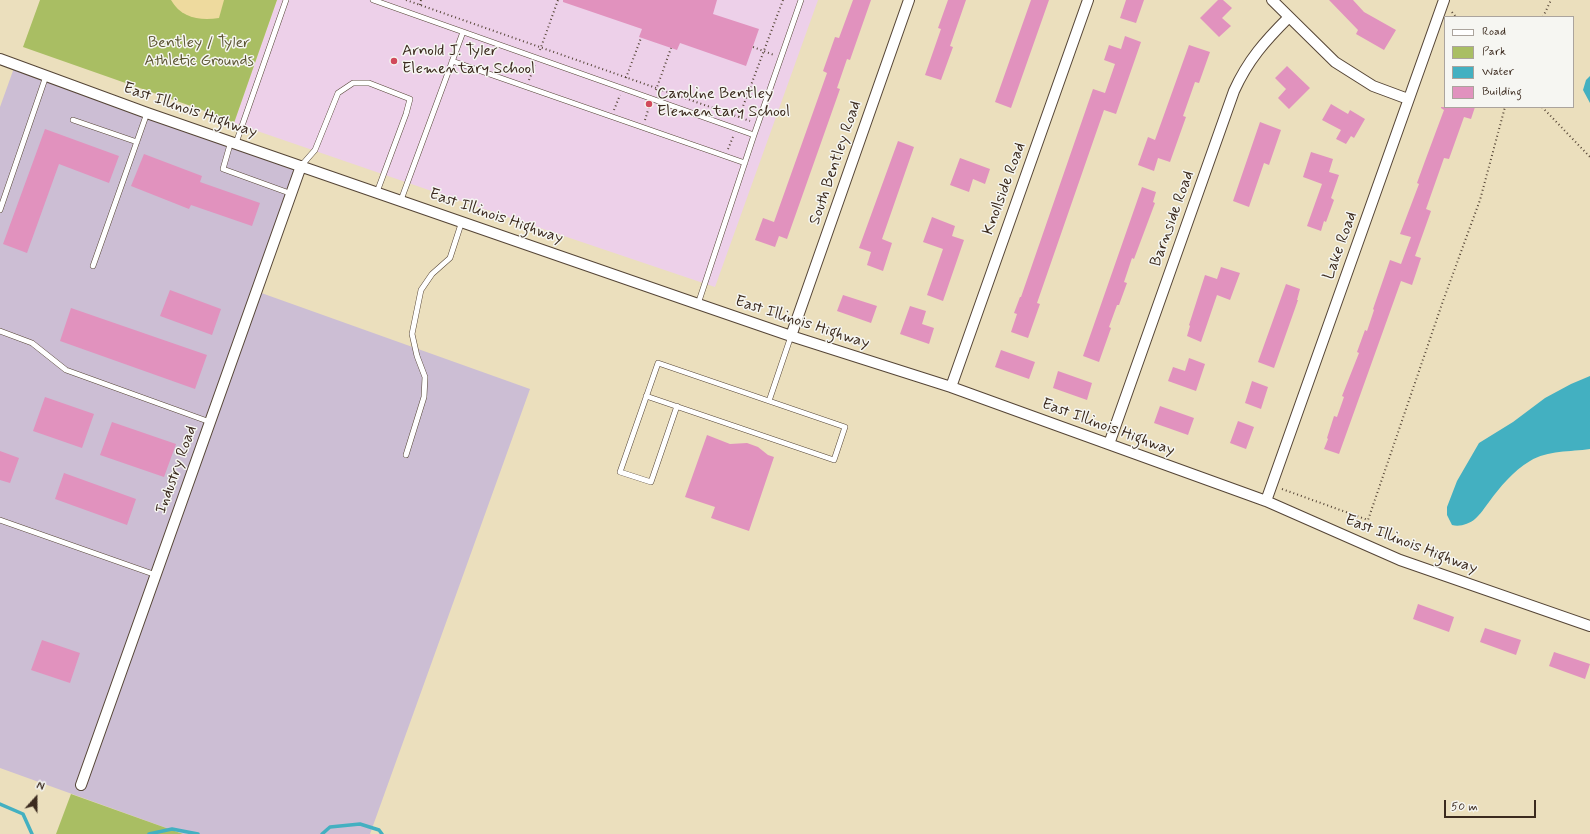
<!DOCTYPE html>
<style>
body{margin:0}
#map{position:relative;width:1590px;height:834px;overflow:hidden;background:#ebdfbd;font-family:Mynerve,sans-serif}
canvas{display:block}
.legend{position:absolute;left:1444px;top:16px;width:130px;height:92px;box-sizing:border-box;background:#f6f6f2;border:1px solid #aba49d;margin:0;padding:5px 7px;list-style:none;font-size:12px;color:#3b2a1e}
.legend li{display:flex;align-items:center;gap:8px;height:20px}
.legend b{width:20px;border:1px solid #aba49d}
.north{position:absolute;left:16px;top:778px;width:40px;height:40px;-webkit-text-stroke:3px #f6f6f2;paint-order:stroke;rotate:21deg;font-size:11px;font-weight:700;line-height:16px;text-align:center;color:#3b2a1e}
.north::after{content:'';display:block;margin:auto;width:14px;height:18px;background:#3b2a1e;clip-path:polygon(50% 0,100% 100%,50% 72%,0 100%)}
.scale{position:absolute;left:1444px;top:800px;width:92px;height:18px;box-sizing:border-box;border:2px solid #3b2a1e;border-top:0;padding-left:5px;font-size:12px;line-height:14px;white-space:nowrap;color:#3b2a1e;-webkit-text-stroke:3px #f6f6f2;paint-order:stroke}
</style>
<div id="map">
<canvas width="1590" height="834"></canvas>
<ul class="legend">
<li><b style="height:5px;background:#fff"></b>Road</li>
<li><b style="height:11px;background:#a9be63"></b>Park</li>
<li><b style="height:11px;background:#43b0c1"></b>Water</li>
<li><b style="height:11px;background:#e192be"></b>Building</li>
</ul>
<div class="north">N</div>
<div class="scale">50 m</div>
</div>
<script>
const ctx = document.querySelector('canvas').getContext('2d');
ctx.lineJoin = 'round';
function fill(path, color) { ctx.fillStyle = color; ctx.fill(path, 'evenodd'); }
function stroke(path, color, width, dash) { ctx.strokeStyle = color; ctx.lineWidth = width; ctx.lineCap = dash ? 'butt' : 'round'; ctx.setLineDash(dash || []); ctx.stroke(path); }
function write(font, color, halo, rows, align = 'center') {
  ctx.font = font + ' Mynerve,sans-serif'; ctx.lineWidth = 3; ctx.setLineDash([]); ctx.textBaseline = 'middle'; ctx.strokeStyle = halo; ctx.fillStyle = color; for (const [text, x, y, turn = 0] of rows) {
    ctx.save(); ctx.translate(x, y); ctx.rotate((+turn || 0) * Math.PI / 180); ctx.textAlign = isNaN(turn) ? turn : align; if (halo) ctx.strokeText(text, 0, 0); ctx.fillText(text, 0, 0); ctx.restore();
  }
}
const built = new Path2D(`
 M277,0H818L715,287L481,208L234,123Z`);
const industrial = new Path2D(`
 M14,68L296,170L253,290L530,389L370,834H183L0,768V107Z`);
const green = new Path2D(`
 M40,0H277L234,123L208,112L23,47Z
 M71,794L183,834H56Z`);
const sand = new Path2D(`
 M171,0H224L219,18C200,21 181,18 171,0Z`);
const water = new Path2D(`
 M1590,76V103L1583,90L1586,80Z
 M1590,376V449C1570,452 1548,450 1530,461C1513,471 1500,487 1489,502C1485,507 1480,515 1475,519C1469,524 1460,527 1452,525L1447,515V507L1457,481L1479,443L1513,422L1545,398L1571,384Z`);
const stream = new Path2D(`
 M0,804L23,814L32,834
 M149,834L172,829L198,834
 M322,834L330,827L360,824L379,830L382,834`);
const building = new Path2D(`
 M563,0H717L713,14L759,29L746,66L680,43L677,50L639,37L642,29L563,2Z
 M853,0H871L850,60L847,59L837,88L840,89L787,239L779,236L775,247L755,240L763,218L774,222L827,73L823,71L835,37L839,38Z
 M948,0H966L950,46L953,47L941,80L925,75L941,29L938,28Z
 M1031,0H1049L1011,108L995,102Z
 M1126,0H1144L1136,23L1120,18Z
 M1218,0H1223L1232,8L1222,18L1231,26L1219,37L1200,18Z
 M1329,0H1353L1364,12L1396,30L1384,50L1356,34L1358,30Z
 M1125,36L1141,42L1116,114L1104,110L1037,303L1040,304L1028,338L1011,332L1017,314L1014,313L1020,297H1021L1093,89L1105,93L1115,64L1104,60L1109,45L1121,49Z
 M1189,45L1210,52L1199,83L1195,82L1183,116L1186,117L1170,162L1158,158L1154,171L1138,165L1148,137L1155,140Z
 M1287,66L1310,88L1289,109L1278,98L1286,89L1275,78Z
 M1331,104L1348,114L1350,110L1365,119L1354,138L1351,136L1346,144L1336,139L1341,130L1322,120Z
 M1441,107H1475L1471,119L1464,117L1449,159L1444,158L1426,209L1431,211L1415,256L1421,258L1412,285L1401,281L1339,454L1324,449L1328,439L1327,438L1334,416L1337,417L1344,397L1342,396L1359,353L1357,352L1365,330L1367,331L1374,310L1373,309L1390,260L1401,264L1411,237L1400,234L1419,184L1417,183L1425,161L1444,110L1441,108Z
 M1260,122L1281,130L1269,165L1264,163L1249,207L1233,201Z
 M45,129L119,156L109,183L59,164L27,253L3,244Z
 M898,141L914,147L882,239L892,243L883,271L867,265L871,252L859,248Z
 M1311,152L1333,159L1329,172L1339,175L1331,198L1334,200L1326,222L1324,221L1321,231L1307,226L1322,184L1303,177Z
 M144,154L202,176L200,182L260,203L252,226L191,205L189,209L131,186Z
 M960,158L990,169L985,184L973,179L969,192L950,185Z
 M1142,187L1156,192L1153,202L1155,203L1134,259L1132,258L1124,282L1127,283L1119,305H1117L1109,327L1111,328L1099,362L1083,356Z
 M932,217L955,226L952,236L964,240L943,301L927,295L943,249L923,242Z
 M1221,267L1240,273L1230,300L1217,295L1201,342L1187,336L1190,326L1189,325L1205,275L1217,279Z
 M1286,284L1300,289L1297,300H1298L1274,368L1258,362Z
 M170,290L221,309L212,335L160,316Z
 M843,295L877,306L871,323L837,311Z
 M910,306L926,311L922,324L934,328L929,344L900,334Z
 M71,308L207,355L195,389L60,341Z
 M1001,350L1035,362L1029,379L995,367Z
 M1189,358L1205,364L1196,391L1168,381L1173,367L1185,371Z
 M1058,371L1092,383L1087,400L1053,388Z
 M1252,381L1268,387L1261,409L1245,403Z
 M45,397L94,414L82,448L33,431Z
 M1160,406L1194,418L1188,435L1154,423Z
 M1238,421L1254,427L1246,449L1230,443Z
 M112,422L176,444L164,477L100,455Z
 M707,435L730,444L747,443L758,447L768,455L774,457L749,531L711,518L715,507L685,497Z
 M0,451L19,458L10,483L0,480Z
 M64,473L136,499L127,525L55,499Z
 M1418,604L1454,617L1449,632L1413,619Z
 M1485,628L1521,640L1516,655L1480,642Z
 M42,640L80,653L70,683L31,670Z
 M1554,652L1590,664L1585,679L1549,666Z`);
const path = new Path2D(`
 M406,0L750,121
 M420,5L421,0
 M1452,12L1456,17
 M1543,17L1551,0
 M753,47L774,55
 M540,50L558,0
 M626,78L641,38
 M529,80L535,65
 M656,90L671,48
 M1542,107L1590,157
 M614,110L620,95
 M739,117L783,0
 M645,120L649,107
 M728,149L733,137
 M1282,489L1368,520L1443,301L1480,200L1505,107`);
const service = new Path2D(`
 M373,0L754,135
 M452,61L745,163
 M73,120L137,142
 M231,141L223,169L292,194
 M236,143L286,0
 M301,166L315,150L338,93L353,83H369L410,99L406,114L377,192
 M401,200L463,32
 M0,210L46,76
 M93,266L147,113
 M698,304L754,135L801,0
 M0,331L32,343L66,370L210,422
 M646,396L834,460L845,427L769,401
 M677,406L651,482L620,472L658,363L769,401L791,336
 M406,455L424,397L425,377L417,356L412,334L421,290L432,274L450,258L462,221
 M0,520L156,575`);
const minor = new Path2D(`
 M1272,0L1335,62L1373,86L1408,99
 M0,59L147,113L698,304L791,336L951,387L1266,501L1400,560L1590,626
 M791,336L909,0
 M951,387L1088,0
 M1109,444L1234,91C1248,60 1265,41 1289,17
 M1266,501L1444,0
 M81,785L301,166`);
const markers = [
 [394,61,4,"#d1495b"],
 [649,104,4,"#d1495b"]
];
const parkNames = [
 ["Bentley / Tyler",199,44],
 ["Athletic Grounds",199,62]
];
const poiNames = [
 ["Arnold J. Tyler",402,52],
 ["Elementary School",402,70],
 ["Caroline Bentley",657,95],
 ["Elementary School",657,113]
];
const streetNames = [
 ["East Illinois Highway",190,111,19],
 ["South Bentley Road",836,163,-71],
 ["Knollside Road",1005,189,-70],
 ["East Illinois Highway",496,217,19],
 ["Barnside Road",1173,219,-70],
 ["Lake Road",1341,246,-70],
 ["East Illinois Highway",802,323,18],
 ["East Illinois Highway",1108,428,20],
 ["Industry Road",177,470,-70],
 ["East Illinois Highway",1411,545,21]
];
fill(built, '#edd0e9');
fill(industrial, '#ccbed4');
fill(green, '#a9be63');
fill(sand, '#eeda9e');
fill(water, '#43b0c1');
stroke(stream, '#43b0c1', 3.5);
fill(building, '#e192be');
stroke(service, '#554536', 6);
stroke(minor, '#554536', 12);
stroke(path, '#554536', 2, [1, 3]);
stroke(service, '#fff', 5);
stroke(minor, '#fff', 10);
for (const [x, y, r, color] of markers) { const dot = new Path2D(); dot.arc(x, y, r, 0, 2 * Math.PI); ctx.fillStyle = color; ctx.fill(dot); stroke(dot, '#f6f6f2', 1.5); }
write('16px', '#5c5633', '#f6f6f2', parkNames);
write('16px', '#3b2a1e', '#f6f6f2', poiNames, 'left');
write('16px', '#3b2a1e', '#f6f6f2', streetNames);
</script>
